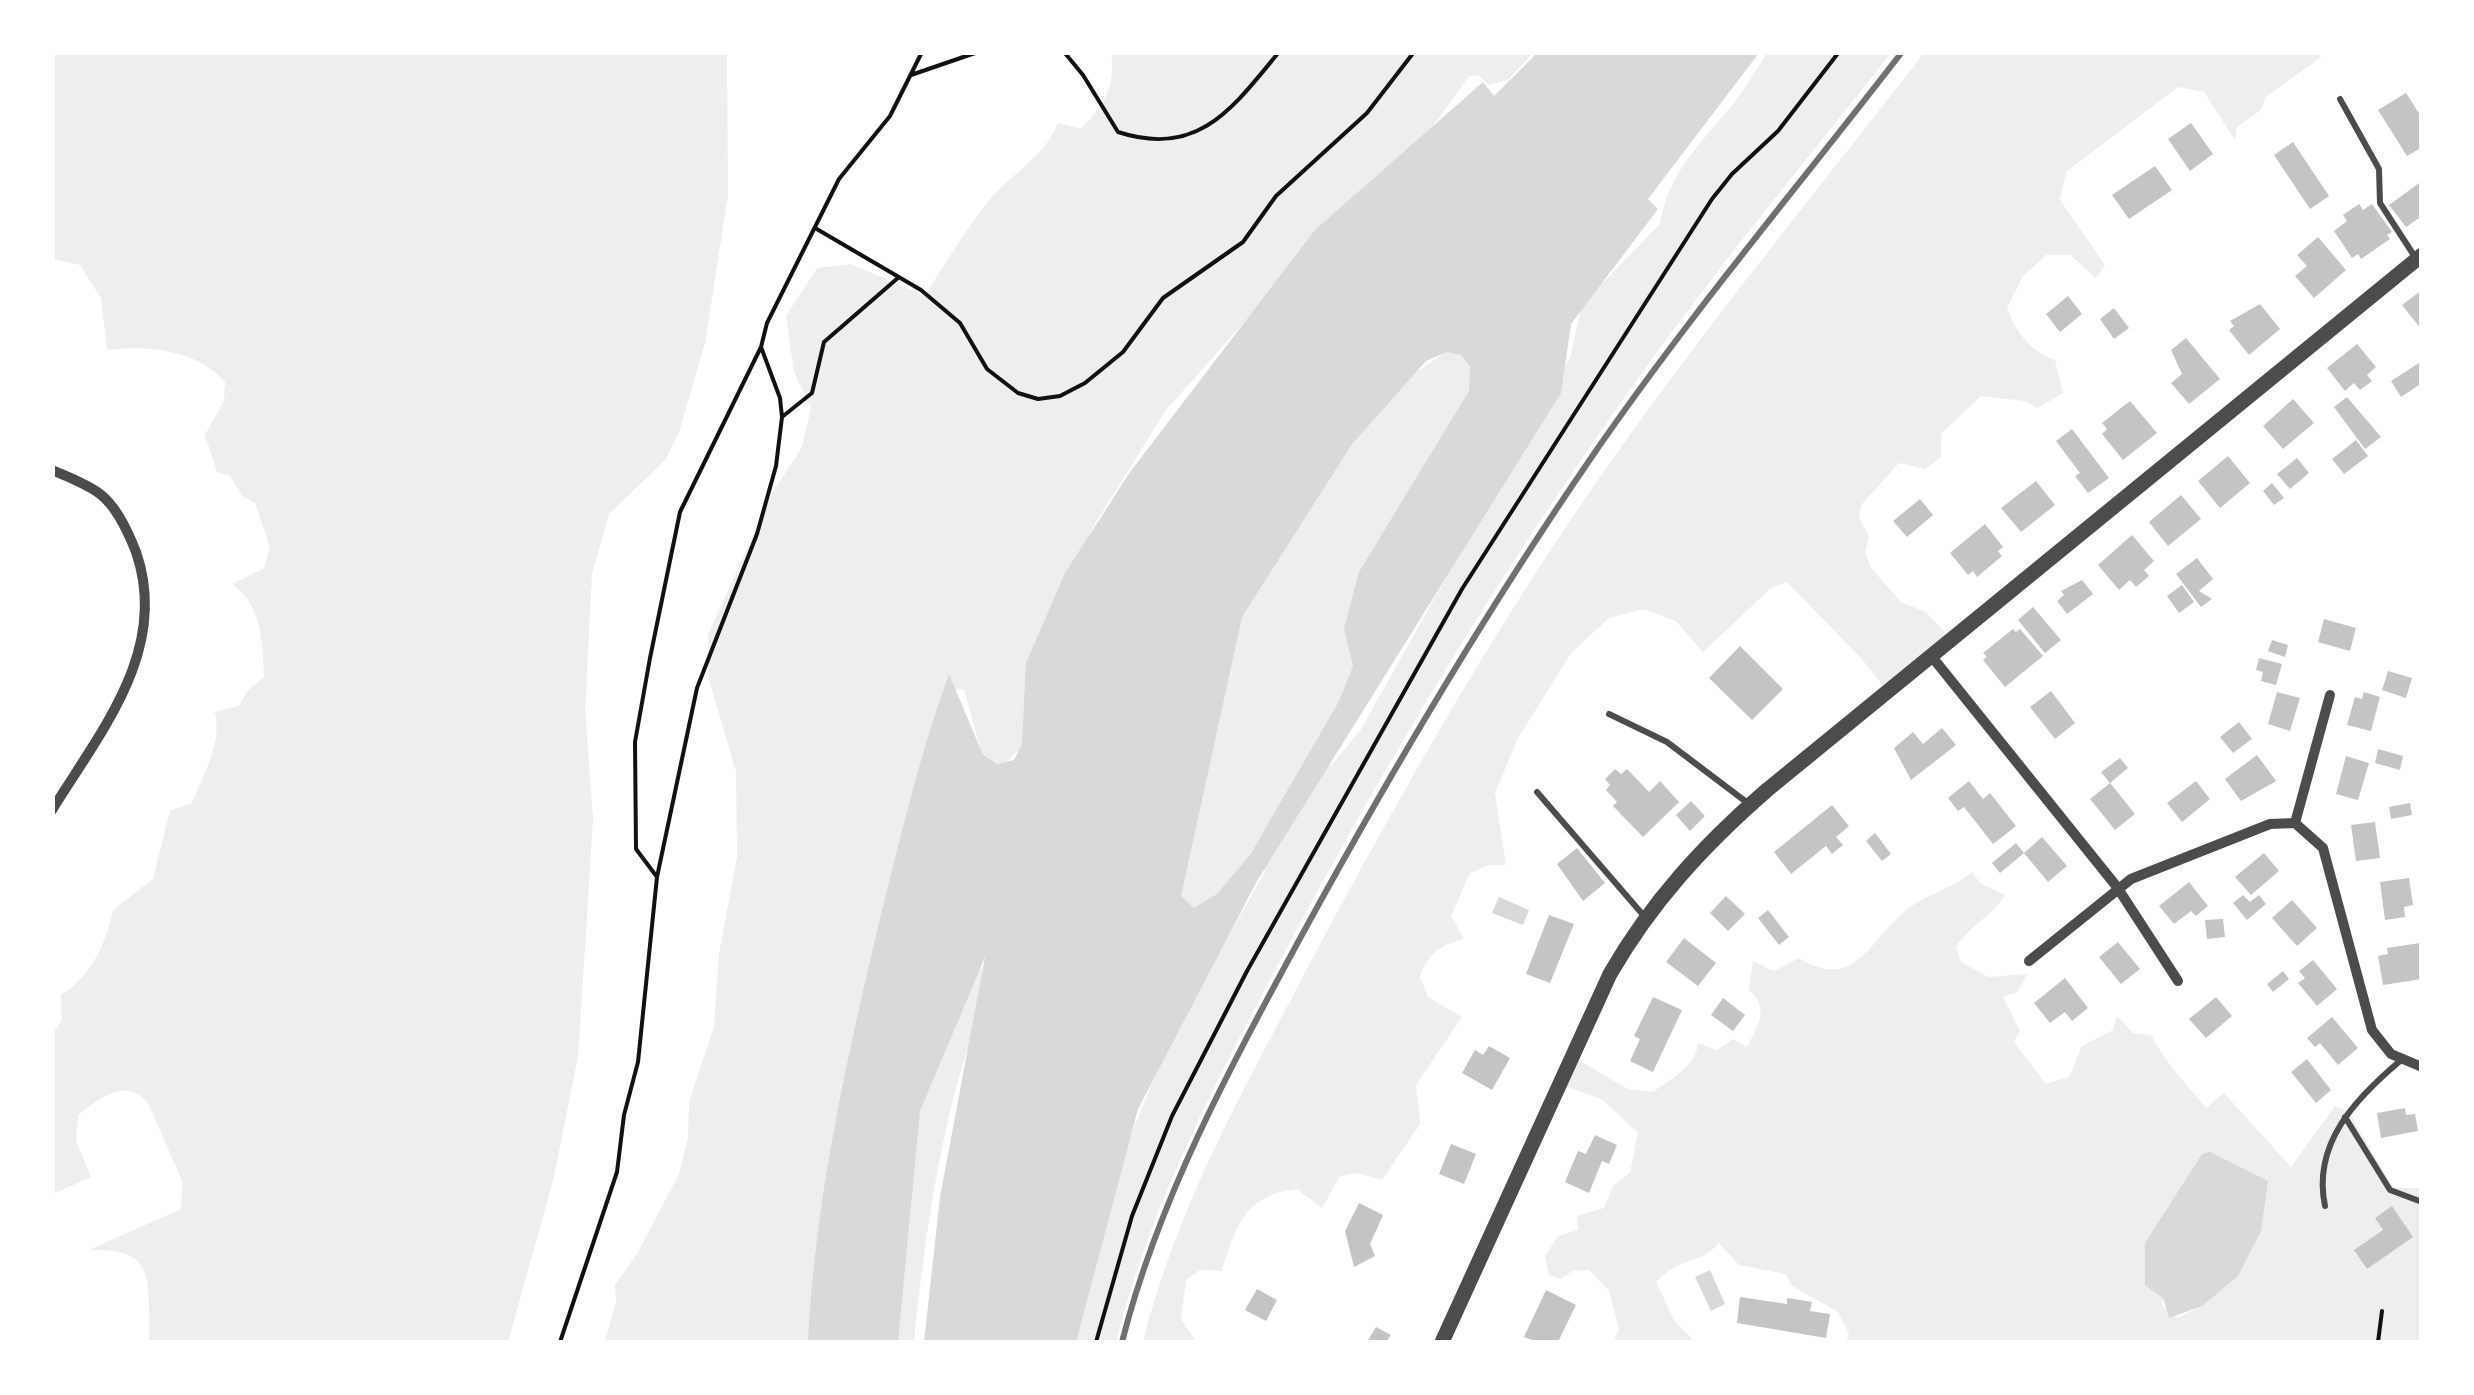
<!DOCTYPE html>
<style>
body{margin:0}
#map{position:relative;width:2474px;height:1395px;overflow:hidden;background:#fff;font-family:"Open Sans",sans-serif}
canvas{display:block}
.frame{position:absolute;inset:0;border:55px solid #fff;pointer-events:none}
</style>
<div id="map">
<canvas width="2474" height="1395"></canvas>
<div class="frame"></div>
</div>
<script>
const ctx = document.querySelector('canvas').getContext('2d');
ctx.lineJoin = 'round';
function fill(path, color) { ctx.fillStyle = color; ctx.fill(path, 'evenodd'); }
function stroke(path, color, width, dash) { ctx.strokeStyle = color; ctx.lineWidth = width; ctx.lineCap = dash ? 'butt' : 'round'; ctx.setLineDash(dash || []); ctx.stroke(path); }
const green = new Path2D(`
 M53,52L727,53L728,195L705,343L679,432L666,459L609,514L592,574L585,710L593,819L578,1056L554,1177L508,1342H148C151,1329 149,1316 149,1302C148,1256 133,1250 89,1250L181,1209L183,1183L148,1103C125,1076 100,1099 78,1115L76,1141L91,1177L53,1194L52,1034L62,1020L61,995C90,978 107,942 113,910L153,879L170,811L192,803C204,773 222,744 215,712L239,706L247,691L264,677C263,644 262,604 232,584L264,568L270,547L255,503L242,496L230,476L217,472L205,435L224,401L225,382C197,349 146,345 107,350L101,298L80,265L53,259Z
 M1111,53H1533L1508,80L1489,85L1478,75L1469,76L1397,176L1263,301L1166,410L1093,527L1065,596L1024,746L999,768L983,758L964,689L953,690L808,1342H605L616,1302L615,1285L637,1254L679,1174L688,1137L689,1102L714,1027L719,954L737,857L736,771L709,680L708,635L771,495L802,447L811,408L794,372L786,316L817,268L851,264L925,296C946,262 966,229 991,198C1013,173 1047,154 1058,123L1081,129C1104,105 1116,87 1111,53Z
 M1767,53H1891C1813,152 1731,250 1657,352C1520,541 1397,741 1288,946C1217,1080 1154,1194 1116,1342H1070L1097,1221L1182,1007L1210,968L1265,872L1263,856L1176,939L1168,904L1234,623L1330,469L1408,378L1459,343L1475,351L1469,391L1422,479L1373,548L1353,666L1313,772L1331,765L1360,731L1571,355L1580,311L1589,297L1660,224C1668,170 1706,139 1737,99C1748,84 1757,68 1767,53Z
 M1924,53H2320L2321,57L2266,97L2261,110L2237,127L2235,140L2204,92L2178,87L2066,172L2060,200L2105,265L2096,278L2070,255H2046L2023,276L2007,308C2016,333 2031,351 2055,360L2063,393L2037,408L2025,401L1981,396L1941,434V457L1925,469L1899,463L1862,504L1859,517L1869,537L1865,552L1871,568L1901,602L1926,612L1953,641L1890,695L1862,659L1787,582L1771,588L1703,652L1676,621L1643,609L1609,618L1571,653L1517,740L1495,793L1506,865H1489L1470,873L1451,916L1464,939C1440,945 1428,953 1420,977L1428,997L1462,1017L1416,1085L1420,1124L1382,1180L1358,1173L1340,1176L1322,1208L1297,1189C1245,1195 1236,1225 1222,1271L1200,1270L1186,1280L1181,1319L1196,1342H1143C1177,1206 1243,1091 1308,967C1398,798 1494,628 1605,470C1705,327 1817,191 1924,53Z
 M1972,872L1980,883L2005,895C1991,917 1970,925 1956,947L1961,962L1988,977L2028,974L2017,992L2003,997L2020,1031L2014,1042L2046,1084L2069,1077L2082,1046L2113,1030L2117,1016L2133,1033L2151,1035C2165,1062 2186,1084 2206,1108L2224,1093L2291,1167L2335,1106L2349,1112L2393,1188H2421V1342H1846L1849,1333L1837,1311L1792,1286L1786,1274L1739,1265L1719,1243C1699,1266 1682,1255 1656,1282L1674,1320L1695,1342H1613L1619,1329L1609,1291L1589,1270L1572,1271L1561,1279L1549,1275L1545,1256L1558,1236L1578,1230L1577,1216L1604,1208L1613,1186L1630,1173L1638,1133L1603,1100L1563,1085L1575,1058L1628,1089L1653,1092C1671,1079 1696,1066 1698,1043L1717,1050L1733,1039L1747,1047C1758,1025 1770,1009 1749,990L1753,961L1774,971L1799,958C1853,992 1868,943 1905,911C1924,895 1952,889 1972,872ZM2263,1197L2261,1231L2202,1306L2178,1318L2162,1306L2163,1298Z
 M981,968C995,994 971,1037 963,1064C938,1144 922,1258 914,1342H885L911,1130L974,972Z`);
const water = new Path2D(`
 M1537,53H1759L1648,199L1658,209L1571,324L1561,393L1257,881L1138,1109L1076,1342H924L940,1197L985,957L920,1111L898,1342H808C815,1200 846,1062 879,923C900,839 919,756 949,674L983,755L997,764L1014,760L1022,744L1026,663L1065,573L1130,472L1315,230L1483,82L1494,96ZM1447,352L1461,355L1470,367L1469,391L1359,572L1344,629L1353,666L1338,703L1250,855L1217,894L1194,908L1181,896L1242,617L1352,444L1426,361Z
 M1499,897L1529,910L1523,925L1492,913Z
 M2210,1152L2268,1181L2261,1231L2238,1276L2202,1306L2169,1318L2163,1298L2145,1285V1243L2202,1154Z
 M1710,1270L1725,1304L1711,1311L1695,1277Z`);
const building = new Path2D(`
 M2406,93L2422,118V147L2407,156L2378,110Z
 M2191,123L2213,154L2190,171L2168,139Z
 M2293,142L2329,196L2310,209L2274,155Z
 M2155,166L2172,190L2129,219L2112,195Z
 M2422,181V216L2406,227L2389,205Z
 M2359,204L2363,210L2372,204L2392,232L2387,235L2390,239L2361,259L2358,254L2352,258L2334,231L2347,221L2343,215Z
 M2318,237L2346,270L2314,298L2295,276L2307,266L2297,255Z
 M2422,290V330L2402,305Z
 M2068,296L2082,314L2060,332L2046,314Z
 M2260,304L2280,329L2249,355L2229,330L2234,326L2230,321Z
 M2114,308L2129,328L2114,339L2100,319Z
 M2186,338L2220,379L2189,404L2171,383L2182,374L2171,350Z
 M2357,344L2376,367L2367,375L2372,381L2360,390L2354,383L2345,391L2327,368Z
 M2422,361V383L2401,397L2391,381Z
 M2347,397L2381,437L2365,449L2334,407Z
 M2293,399L2314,423L2283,449L2263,426Z
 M2130,401L2157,433L2123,460L2102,434L2107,429L2102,423Z
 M2072,429L2109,478L2088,493L2075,476L2080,473L2056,441Z
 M2356,440L2368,456L2344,474L2332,459Z
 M2228,456L2250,483L2220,508L2198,481Z
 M2297,458L2309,473L2290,489L2277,474Z
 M2036,481L2055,505L2021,532L2001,508Z
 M2272,483L2284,498L2274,505L2263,491Z
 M2181,495L2201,519L2168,546L2149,522Z
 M1920,499L1933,515L1907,537L1893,521Z
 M1985,524L2003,547L1998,551L2002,556L1977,577L1973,571L1968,575L1950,553Z
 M2132,535L2154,561L2144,570L2149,576L2136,587L2130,580L2119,590L2098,565Z
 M2197,558L2213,579L2199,591L2212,599L2201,607L2176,574Z
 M2082,580L2093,594L2067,614L2057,601L2064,595L2061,591Z
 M2182,585L2194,602L2179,613L2167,596Z
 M2033,607L2061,640L2045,653L2018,620Z
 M2324,619L2356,628L2350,651L2318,642Z
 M2013,629L2016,632L2020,629L2043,656L2005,687L1983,660L1987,657L1983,653Z
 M2272,640L2288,645L2285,657L2268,651Z
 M1740,646L1783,689L1752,720L1709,678Z
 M2259,658L2282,664L2276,685L2261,681L2263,672L2256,670Z
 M2388,671L2412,678L2406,698L2382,690Z
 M2051,691L2075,723L2055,739L2030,707Z
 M2277,692L2300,698L2290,731L2268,724Z
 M2364,692L2380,697L2371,731L2347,725L2355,697L2362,699Z
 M2239,722L2252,739L2233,753L2220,737Z
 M1942,728L1956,745L1911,780L1894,748L1913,732L1923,744Z
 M2378,749L2403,756L2400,770L2375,763Z
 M2257,755L2276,781L2241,801L2225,779Z
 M2346,756L2369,763L2358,800L2336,794Z
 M2120,758L2128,768L2110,783L2101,772Z
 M1615,769L1621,774L1627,769L1649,792L1660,781L1679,802L1643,837L1613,806L1617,802L1606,790L1610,785L1605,779Z
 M1969,781L1983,799L1990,793L2016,826L1993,844L1964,807L1958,811L1948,798Z
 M2196,781L2210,799L2182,822L2167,803Z
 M2110,783L2135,814L2115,830L2090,799Z
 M1691,801L1705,816L1690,831L1676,815Z
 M2410,803L2412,815L2391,819L2389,807Z
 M1832,805L1849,826L1836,837L1843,845L1832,854L1826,846L1791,874L1774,852Z
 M2375,822L2380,858L2356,861L2351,825Z
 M1875,833L1891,854L1882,861L1866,841Z
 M2042,837L2067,866L2048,882L2024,853Z
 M2016,843L2024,853L2000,873L1992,863Z
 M1577,848L1605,883L1583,901L1557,864Z
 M2264,853L2279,871L2251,895L2235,877Z
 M2409,878L2413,905L2404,907L2405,917L2385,920L2380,882Z
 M2189,882L2208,906L2196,916L2191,911L2174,924L2159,906Z
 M2243,895L2250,902L2259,895L2266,904L2247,920L2233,903Z
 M1726,896L1745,914L1728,931L1710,913Z
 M2292,900L2317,928L2297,946L2272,918Z
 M1768,910L1789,937L1779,945L1758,918Z
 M1549,915L1574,924L1550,983L1526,974Z
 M2223,919L2225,937L2207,939L2205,920Z
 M1684,938L1716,963L1698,986L1666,962Z
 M2118,942L2140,969L2121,984L2099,957Z
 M2420,943L2422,979L2383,985L2378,956L2388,954L2387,948Z
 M2313,960L2337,989L2317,1006L2298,983L2305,978L2299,971Z
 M2283,971L2289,979L2273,992L2267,984Z
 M2065,978L2088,1008L2072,1021L2065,1012L2050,1023L2034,1003Z
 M1653,997L1682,1010L1653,1072L1630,1061L1640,1039L1634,1036Z
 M2216,997L2232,1016L2206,1038L2189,1019Z
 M1723,998L1745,1015L1733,1031L1711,1015Z
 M2332,1017L2358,1048L2338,1065L2320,1043L2315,1047L2307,1038Z
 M1489,1046L1510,1058L1492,1090L1462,1073L1475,1050L1483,1055Z
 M2307,1059L2331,1090L2316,1103L2291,1072Z
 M2405,1108L2406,1115L2415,1114L2418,1131L2381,1138L2377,1113Z
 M1595,1135L1617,1145L1609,1164L1602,1161L1589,1193L1565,1182L1578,1151L1586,1154Z
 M1451,1144L1476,1154L1464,1184L1439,1174Z
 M1359,1203L1383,1215L1370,1244L1375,1256L1354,1267L1345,1231Z
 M2392,1206L2413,1237L2367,1269L2354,1250L2383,1230L2375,1218Z
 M1257,1289L1277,1300L1266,1321L1245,1310Z
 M1546,1290L1576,1305L1558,1342H1528L1532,1340L1524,1337Z
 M1740,1297L1787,1304V1298L1812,1302L1810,1311L1830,1314L1826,1338L1737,1323Z
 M1376,1327L1391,1335L1386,1342H1367Z`);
const path = new Path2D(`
 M1064,52L1083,75L1118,132C1198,158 1232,109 1279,52
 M911,75L978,52
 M815,228L921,290L960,323L987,369L1018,393L1038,399L1060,396L1085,383L1123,352L1163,298L1243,242L1276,196L1367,113L1414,52
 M782,417L812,393L824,342L899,277
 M657,877L636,849L635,742L650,658L680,512L761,347
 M560,1342L617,1172L624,1115L638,1062L657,877L697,688L757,534L776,466L782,417L780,398L761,347L767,323L839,179L890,116L922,52
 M1096,1342L1132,1216L1172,1116L1247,971L1462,589L1712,199L1732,174L1778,131L1839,52
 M2378,1342L2382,1311`);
const service = new Path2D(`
 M2340,99L2379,169L2380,203L2415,257
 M1609,714L1667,742L1749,804
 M1537,792L1644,916
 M2345,1117L2390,1190L2422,1202
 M2325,1206C2312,1144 2355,1099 2400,1061`);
const minor = new Path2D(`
 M52,470C68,477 87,484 100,494C116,506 129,534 136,552C170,649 101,731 52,810
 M1933,658L2117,887L2178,981
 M2295,823L2330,695
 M2029,961L2131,879L2270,824L2295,823L2323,848L2372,1030L2391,1054L2422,1067`);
const tertiary = new Path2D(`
 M1442,1342L1610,974C1652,901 1704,845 1767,790L2422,255`);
const rail = new Path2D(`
 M1122,1342C1159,1197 1232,1064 1303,933C1392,770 1486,611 1591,458C1687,318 1798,187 1902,52`);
fill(green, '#eee');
fill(water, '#d9d9d9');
fill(building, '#c4c4c4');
stroke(path, '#111', 4);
stroke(service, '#4c4c4c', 6);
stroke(minor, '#4c4c4c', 10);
stroke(tertiary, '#4c4c4c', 15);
stroke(rail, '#707070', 6);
</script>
